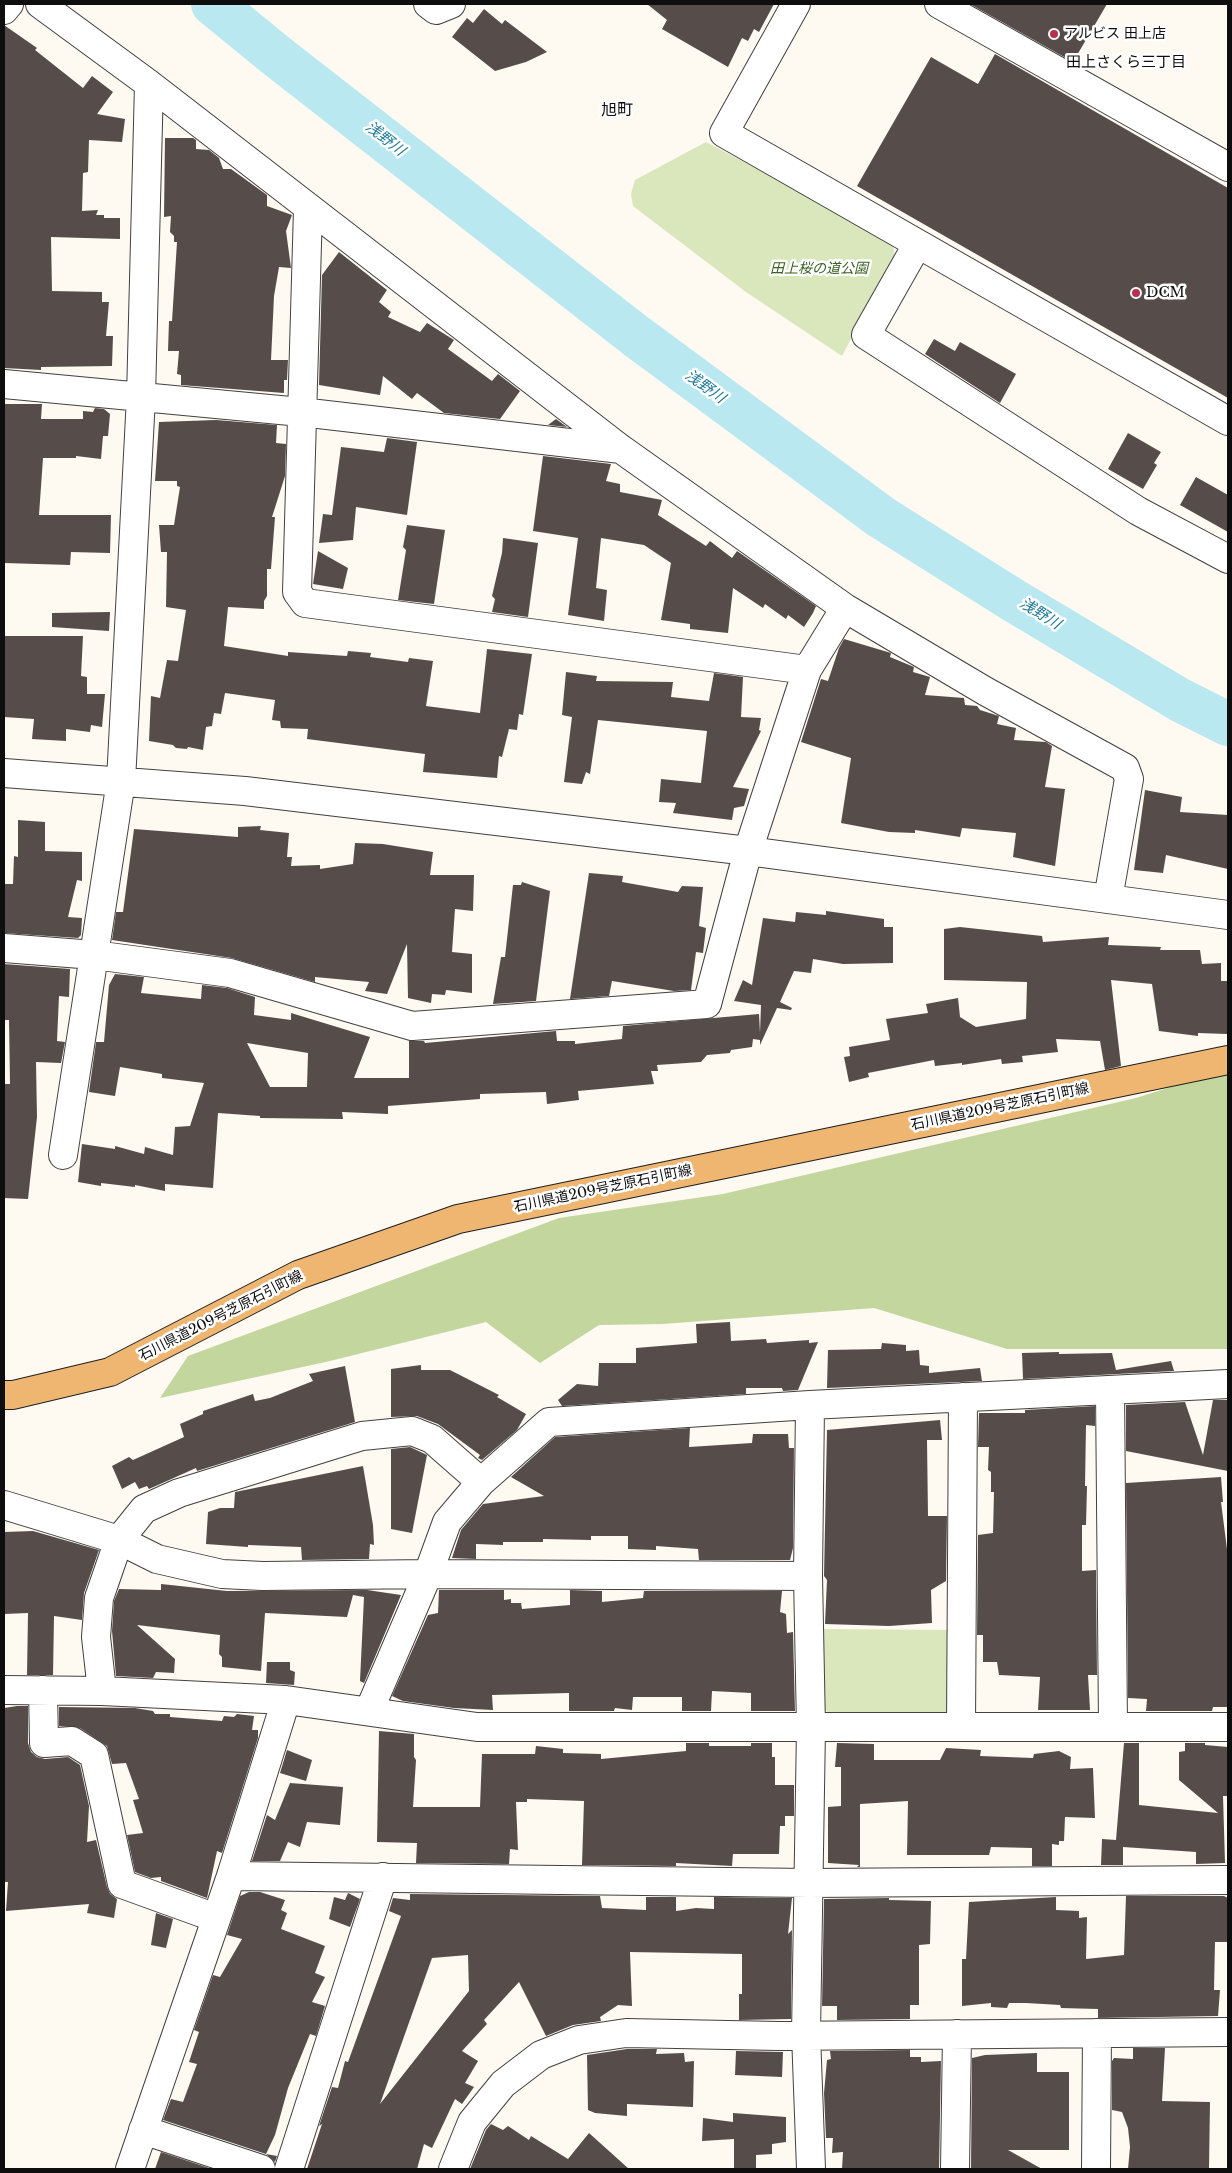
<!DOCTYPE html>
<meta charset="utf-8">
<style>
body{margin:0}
#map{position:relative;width:1232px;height:2173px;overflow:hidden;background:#fef9f1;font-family:"Libre Baskerville",serif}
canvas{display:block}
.frame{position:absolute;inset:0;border:5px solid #0e0e0e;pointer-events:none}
</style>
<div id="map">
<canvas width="1232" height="2173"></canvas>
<div class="frame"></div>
</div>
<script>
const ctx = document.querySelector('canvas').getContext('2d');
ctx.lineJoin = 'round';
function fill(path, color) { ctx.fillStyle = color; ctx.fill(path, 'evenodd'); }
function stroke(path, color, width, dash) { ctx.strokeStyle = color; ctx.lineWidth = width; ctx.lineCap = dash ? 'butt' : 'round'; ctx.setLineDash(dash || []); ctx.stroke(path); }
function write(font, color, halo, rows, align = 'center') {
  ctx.font = font + ' "Libre Baskerville","Noto Sans JP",serif'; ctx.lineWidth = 5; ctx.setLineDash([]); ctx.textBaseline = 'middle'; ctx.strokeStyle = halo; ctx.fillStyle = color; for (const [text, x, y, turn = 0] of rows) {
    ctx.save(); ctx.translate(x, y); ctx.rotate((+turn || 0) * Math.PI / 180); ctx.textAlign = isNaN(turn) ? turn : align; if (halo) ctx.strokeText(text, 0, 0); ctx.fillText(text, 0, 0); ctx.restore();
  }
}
const green = new Path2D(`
 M706,142L891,239L895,255L842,356L746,292L633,206L631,194L635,180Z
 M822,1629L951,1630L954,1700L947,1713L831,1715L825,1710Z`);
const forest = new Path2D(`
 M1228,1069V1349H1007L874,1308L663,1324L599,1325L540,1363L486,1322L330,1361L160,1398L188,1356L559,1218L723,1194L1136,1098Z`);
const river = new Path2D(`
 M213,4L278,57L636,336L881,517L1013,600L1180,700L1228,724`);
const building = new Path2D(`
 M647,4H774L759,32L754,29L748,41L742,38L728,67L662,29L667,20Z
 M970,4H1107L1073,62Z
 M484,9L502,24L505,20L547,52L526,62L495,71L452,37L467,18L473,23Z
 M4,25L37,48L35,50L83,88L92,76L113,92L97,114L125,119L122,142L89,140L88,172L83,173L82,211L98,210L96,215H104V218H120V239L51,237L52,291L102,292V302H109L106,336H113L112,366L41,367V370L4,368Z
 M995,54L1228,188V398L857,186L931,57L978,84Z
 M165,138H193L196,140V149L209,150L219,158L223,169H231L267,195V206L292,215L286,231L291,268L279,267L274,296L271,360H288L287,380H284V393L181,385V375L177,374L179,351H168L169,321H172L177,242H174V236L170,232L171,216L164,217Z
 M339,252L387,290L379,302L391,312L388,317L420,332L427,323L454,340L448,349L492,381L498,374L520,391L500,419L444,413L417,393L412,399L383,376L380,395L319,385L322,275Z
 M934,339L955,351L960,342L1016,374L1000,403L925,354Z
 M4,404H42L41,419H83V411L93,412L95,408L104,409L110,414L108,436H103L101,459L76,456V458H43L39,515H111L110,553L71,552L70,565L4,563Z
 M556,419L567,427L548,425Z
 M216,420L277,425L276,443L286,444L285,476L272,517H275L271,569H267V596L264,601V609L228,607L224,646L288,656V652L347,656L348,651L371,653L370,657L408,662L409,658L433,661L426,706L480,713L487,649L532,654L523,715L519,714L517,730L509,729L502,757L499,756L497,778L423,772L425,754L307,739L308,729L281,728L280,721L272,720L275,700L225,693L221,714L214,713L212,726L206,727L203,750L188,747L187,749L176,748L173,745L149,741L151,696L160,698L167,660L178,661L186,610L166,607L167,552H161L159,525H174L180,487L177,486V481H155L159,422Z
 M1128,433L1161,452L1154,463L1157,465L1143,489L1108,469Z
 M387,438L417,442L407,515L356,507L353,540L319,543L323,514L332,515L341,447L384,452Z
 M543,456L611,464L606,481L620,484V492L662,500L658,515L706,546L710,541L732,558L737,551L816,606L813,613L804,627L788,615L786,619L765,604L763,608L733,588L728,633L690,629V624L661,620L671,563L644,545L601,538L596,588L607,590L604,621L568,615L578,538L533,531Z
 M1196,477L1228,495V532L1180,505Z
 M407,525L445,530L434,604L398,600L406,550L403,547Z
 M503,538L538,543L528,617L492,612L495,599L492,596L502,553Z
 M318,551L348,568L343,589L313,584Z
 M110,612L109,631L52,627V613Z
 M4,636H83L81,676L87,677V694H105L102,727L91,725L90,732L66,729V741L32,739L34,719L4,717Z
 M844,639L891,653L890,657L914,667L913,672L930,677L925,695L964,698L965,705L977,706L980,710L999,716L997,724L1016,728L1014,740L1046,742L1052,746L1045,787L1065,789L1055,866L1013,857L1016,833L962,828L960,837L915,830V833L889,832L841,823L851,758L801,742L821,679L828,681L839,648Z
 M566,672L597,676L596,681L673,682L671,697L709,701L714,673L743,677L741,717L761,718L759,730L761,731L733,787L749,789L744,806L734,808L732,820L673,813L676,803L659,802L661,779L701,783L707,731L598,720L590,774L586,772L582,784L564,782L572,717L562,715Z
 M1145,790L1182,797L1180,812L1228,815V869L1166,855L1163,873L1134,870Z
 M18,820L45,822V851L82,852V881L77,880L68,917L82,918L81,935L78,938L4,933V884H13L14,856L18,857Z
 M261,826L260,830L289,833L287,857H292L291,866L320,865V869L353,864L355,843L383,844L433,852L430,875H474L473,911L455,909L452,952L472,954V993L446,990L445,995L432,994L431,1003L408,998L407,944L387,994L365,991L369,982L315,977V982L232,958L112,940L116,912H123L134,829L238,837V827Z
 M589,873L623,876L622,882L678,892L682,886L703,887L699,926L706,928L703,953L696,952L691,990L674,991L612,981L609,996L570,999Z
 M522,882L550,891L536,1001L493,1004L501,957H505L513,885H521Z
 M826,911L884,919V927H893V963L843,964L813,959L811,973L794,971L780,1002L792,1008L791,1010L777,1008L760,1045V1040L753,1039L752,1047L731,1050L730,1053L707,1055L701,1062L657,1065L658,1071H651L654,1084L578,1091L579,1100L547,1104L546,1092L480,1094V1099L388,1106V1114L342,1112L343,1119L260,1118V1116L218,1113L213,1188L165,1184V1191L135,1185V1187L101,1183V1186L78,1182L82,1144L115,1149V1146L144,1154L145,1147L173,1155L175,1127L190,1126L204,1083L162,1078V1074L120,1067L115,1096L89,1092L96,1042H104L109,985L115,974L144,977L141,993L201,999L202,985L227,988L255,997L254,1015L291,1020V1013L370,1037L354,1078H409V1041H424L425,1043L556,1031L557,1041H575V1044L622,1039L623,1026L759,1014L760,1033L761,1005L734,1001L743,980L752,985L763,918L795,922L796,912L826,915ZM247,1043L308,1053L307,1087H270Z
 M960,927L1042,936L1043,942L1109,937L1108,945L1161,947L1160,950H1200L1202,964L1221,963V981H1227V1034L1198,1033V1036L1159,1031L1152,984L1111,980L1121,1066L1105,1070L1100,1041L1056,1039L1058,1052L1022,1056L1023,1062L1002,1064L1001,1059L962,1065V1063L935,1066L934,1060L868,1073L869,1077L849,1082L844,1057L850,1056L849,1047L890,1040L886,1019L928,1013L926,1004L958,998L960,1017L976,1027L1026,1019L1027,982L944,980V929Z
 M4,964L70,969L69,997L59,996L57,1041L65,1042L61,1063L36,1062L37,1117L28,1199L4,1198V1084H10L9,1020H4Z
 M730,1322L731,1341L766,1339L767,1343L809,1340V1343L818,1342L798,1390L783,1391L782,1388H746V1394L562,1406L558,1400L577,1384L598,1386L599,1363H636V1348L697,1343L696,1324Z
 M882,1343L906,1345V1351L919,1350L920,1365L929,1366V1373L980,1368L982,1381L827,1388L828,1350L881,1349Z
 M1059,1352V1354L1112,1353L1116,1370L1171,1361L1174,1371L1023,1379L1022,1353Z
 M421,1365V1370H450L499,1395L497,1397L526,1414L517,1430L482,1460L478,1458L480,1455L438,1424L417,1416L391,1417V1369Z
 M345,1366L355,1422L197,1471L196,1468L149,1489L147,1486L139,1489L135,1482L122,1489L112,1466L129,1457L133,1460L184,1437L180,1424L203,1414V1411L253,1394L255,1401L270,1398L313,1381L309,1374Z
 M1213,1400H1228V1471L1126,1451V1405L1185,1402L1203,1455Z
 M1095,1406V1426L1086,1425L1085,1486H1087L1086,1525H1082V1571L1096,1570L1097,1675H1088L1090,1710H1038L1040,1677L999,1675L997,1662H983V1635H977L978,1535L993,1533L994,1492H991V1472L988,1470L989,1447H978L979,1413H1025V1410Z
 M940,1420L942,1440H927L928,1516H947L946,1581L931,1590L932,1623L889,1626L825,1624L827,1580L824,1576L827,1430Z
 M690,1428L689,1447L752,1443L753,1434H788L789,1448H794L793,1548L790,1560H699L698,1549L656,1546V1550L628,1549V1536H591V1540L543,1539V1542H503V1545L476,1544V1559L452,1558L461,1530L483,1504L544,1496L511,1477L555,1437Z
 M410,1447L427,1455L412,1533L391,1529V1449Z
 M363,1466L373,1525L374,1545L370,1544L369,1559L302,1560L301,1547L248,1545V1547L206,1544L208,1512L220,1508H234L235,1492Z
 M1221,1477L1223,1502H1221L1228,1557V1707H1213L1212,1711H1146L1147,1699L1128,1698L1126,1483Z
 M33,1531L99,1550L84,1593L82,1620L54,1616L53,1675H27L28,1613L4,1614V1532Z
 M161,1584L227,1591L367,1590L401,1595L364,1683L360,1681L364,1597L353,1595L347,1617L265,1613L261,1671L222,1667V1657L219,1654L220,1635L137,1625L175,1659L174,1673L156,1672L153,1678L116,1676L112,1631L114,1601L119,1589L161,1590Z
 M439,1590H504V1600L511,1599V1603H521L522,1609L570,1605V1590L602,1591V1602L643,1598L644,1591H782L780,1612L786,1614L787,1633L793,1632L795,1711H751V1693L712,1691L711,1711H682V1697H633L632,1710L615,1708L614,1711H569V1693L492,1695L493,1710L454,1708L403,1701L392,1696L428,1615L438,1613Z
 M267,1662H290V1670L295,1672L294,1685L266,1683Z
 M17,1706H28V1743L31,1752L37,1757L45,1759L68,1757L80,1765L89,1806L87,1842L96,1840L107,1887L110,1894L117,1899L114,1918L87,1913L89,1904L6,1911L8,1882H4V1708Z
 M59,1707L135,1708L153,1711L155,1714H170V1717L222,1721L224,1716L234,1717L237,1714L254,1716L252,1730H258V1738L222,1853L217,1851L207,1898L161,1881V1877L151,1878L135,1872L127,1835L143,1833L133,1800L139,1799L126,1763L112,1764L107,1746L80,1728L59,1726Z
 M379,1731L414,1734V1757L416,1760L413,1807H480L482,1754H535L536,1746L563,1749V1753L601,1754V1759L686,1751V1743H709V1746H751V1743H772V1757H775V1785H794V1816H785V1826H780L779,1854H733L732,1866L676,1863V1866L582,1865L584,1801L527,1799V1802H516L518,1850L510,1849L509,1864L416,1863L417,1843L377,1842Z
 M837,1743L874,1744V1760H940L946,1748L981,1750L980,1756L1033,1758L1034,1754L1059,1751L1071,1757L1070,1769L1093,1768L1095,1818L1065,1817L1064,1841H1059V1845L1052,1844V1866H1032V1848L991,1847L989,1855H907L908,1801L860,1804V1867H857L859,1865L828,1863V1807L841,1806V1767H835Z
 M1124,1743H1139V1805L1218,1813L1179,1780V1752L1185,1751V1743H1205V1745L1228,1747V1796H1223L1225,1863L1196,1864V1852L1123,1847V1865H1101L1102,1839L1116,1840Z
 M287,1750L312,1760L306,1781L280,1773Z
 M290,1783L343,1787L340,1825L307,1822L300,1847L288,1842L280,1861H252L267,1815L275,1820Z
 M249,1892H260L285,1900L281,1910L287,1913L281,1929L325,1946L315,1973L325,1977L312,2002L325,2006L316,2036L310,2034L288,2088L275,2135L266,2154L277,2156L275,2162L266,2154L163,2120L171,2099L183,2102L197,2064L189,2062L199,2032L194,2030L213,1975L220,1977L242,1939L227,1935L240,1896Z
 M348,1893L360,1899L350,1927L329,1919L334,1897L345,1900Z
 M410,1894L600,1896L602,1908L646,1910V1897H676V1911L696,1908L714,1909V1897L792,1898L788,1934L792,1930L791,2019L739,2020V1994H742V1954L630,1952L632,2006L618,2005L600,2017L601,2021L573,2025L546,2036L519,1982L484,2020L487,2024L462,2051L478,2061L465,2083L474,2087L462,2104L455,2099L432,2148L424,2144L417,2169H307L322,2124L319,2126L332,2087L338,2088L345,2061L348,2062L401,1916L389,1911L393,1898L410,1900ZM468,1955L469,1991L380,2104L432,1958Z
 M1126,1896H1224L1228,1898V1942H1215L1214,1990H1220L1218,2016L1098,2018V2009L1061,2008L1060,2005L1026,2003H1009L1007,2008L991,2007V2003L962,2006V1959H966L969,1902L1056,1897V1910L1079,1911V1918L1087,1917L1086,1959L1124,1955Z
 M889,1898V1900L931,1901L930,1944L919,1945V2005H910V2019L837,2020V2006H822L824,1899Z
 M156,1913L173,1919L166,1948L151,1945Z
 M1133,2048H1165L1162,2101L1210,2102L1209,2169H1128L1130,2147L1128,2128L1122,2112L1112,2110V2061L1114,2058L1133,2059Z
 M627,2049H657L656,2054L684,2053L685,2062L694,2061L693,2107L627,2104V2116L595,2113L588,2110L587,2055Z
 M910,2050V2057H921V2062L941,2061L939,2169H842L843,2152L832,2153L833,2138H826L824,2093L827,2060L831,2059L830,2051Z
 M736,2051L783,2052L782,2077L735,2075Z
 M1037,2053V2072H1069V2150H1008L1042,2169H971L972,2058L985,2055Z
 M733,2113L786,2117V2142L772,2144V2154L756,2155V2169H734V2139L702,2141L703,2118L733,2122Z
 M491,2124L503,2130L508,2126L529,2140L531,2136L568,2159L589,2133L629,2169H470L486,2130Z
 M161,2152L212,2169H155Z`);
const minor = new Path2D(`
 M40,4L149,84L621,449L845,608L985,691L1125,768L1129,779L1108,899
 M428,4L436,10L451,4
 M796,4L724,133L1228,421
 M939,4L1228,167
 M4,10L9,4
 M308,209L297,592L305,603L807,670
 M917,245L866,335L1138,511L1228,559
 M4,384L301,412L621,449
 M4,773L245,791L748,851L1228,915
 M4,948L94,955L230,973L412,1026L707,1004L748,851L807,670L845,608
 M63,1155L121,781L141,397L149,84
 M1110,1390L1113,1726
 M810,1405L808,1576L811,1728L806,2034L811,2169
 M4,1505L119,1540L157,1559L222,1574L263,1576L428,1574L808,1576
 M4,1690L102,1691L286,1700L477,1727H1228
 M43,1690L44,1743L72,1741L94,1755L122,1884L216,1918
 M102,1691L96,1637L99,1598L119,1540L144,1509L179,1493L362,1436L412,1431L432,1439L481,1482
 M369,1711L428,1574L447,1522L481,1482L549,1422L810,1405L1228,1384
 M961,1727L963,1397
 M231,1876L809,1883L1228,1880
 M143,2130L261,2169
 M130,2169L231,1876L286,1700
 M289,2169L383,1877
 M453,2169L472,2122L503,2084L541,2055L579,2040L626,2033L779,2036L1228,2032
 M955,2169L957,2034
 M1096,2169L1097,2033`);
const major = new Path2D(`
 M4,1395H13L110,1372L298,1275L458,1219L1228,1060`);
const markers = [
 [1054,34,5,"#b43151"],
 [1136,293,5,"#b43151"]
];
const poiNames = [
 ["アルビス 田上店",1064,34],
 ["DCM",1146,293]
];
const parkNames = [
 ["田上桜の道公園",819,269]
];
const streetNames = [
 ["石川県道209号芝原石引町線",1000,1107,-12],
 ["石川県道209号芝原石引町線",603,1189,-12],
 ["石川県道209号芝原石引町線",221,1316,-27]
];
const neighbourhoodNames = [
 ["田上さくら三丁目",1126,63]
];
const waterNames = [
 ["浅野川",385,139,38],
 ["浅野川",705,387,36],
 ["浅野川",1040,614,32]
];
const quarterNames = [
 ["旭町",617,110]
];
fill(green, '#dae6bc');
fill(forest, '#c2d69d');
stroke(river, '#b9e8f1', 44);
fill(building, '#564d4b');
stroke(minor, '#414141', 30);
stroke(major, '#1f1f1f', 30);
stroke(minor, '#fff', 28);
stroke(major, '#eeb671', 28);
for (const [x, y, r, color] of markers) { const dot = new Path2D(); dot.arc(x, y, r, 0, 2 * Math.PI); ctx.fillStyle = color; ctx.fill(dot); stroke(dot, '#fff', 2); }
write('14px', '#0e0e0e', '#fff', poiNames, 'left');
write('italic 14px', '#3c6123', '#fff', parkNames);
write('14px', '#0e0e0e', '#fff', streetNames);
write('15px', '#0e0e0e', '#fff', neighbourhoodNames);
write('italic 15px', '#217b97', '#fff', waterNames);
write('16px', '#0e0e0e', '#fff', quarterNames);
</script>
